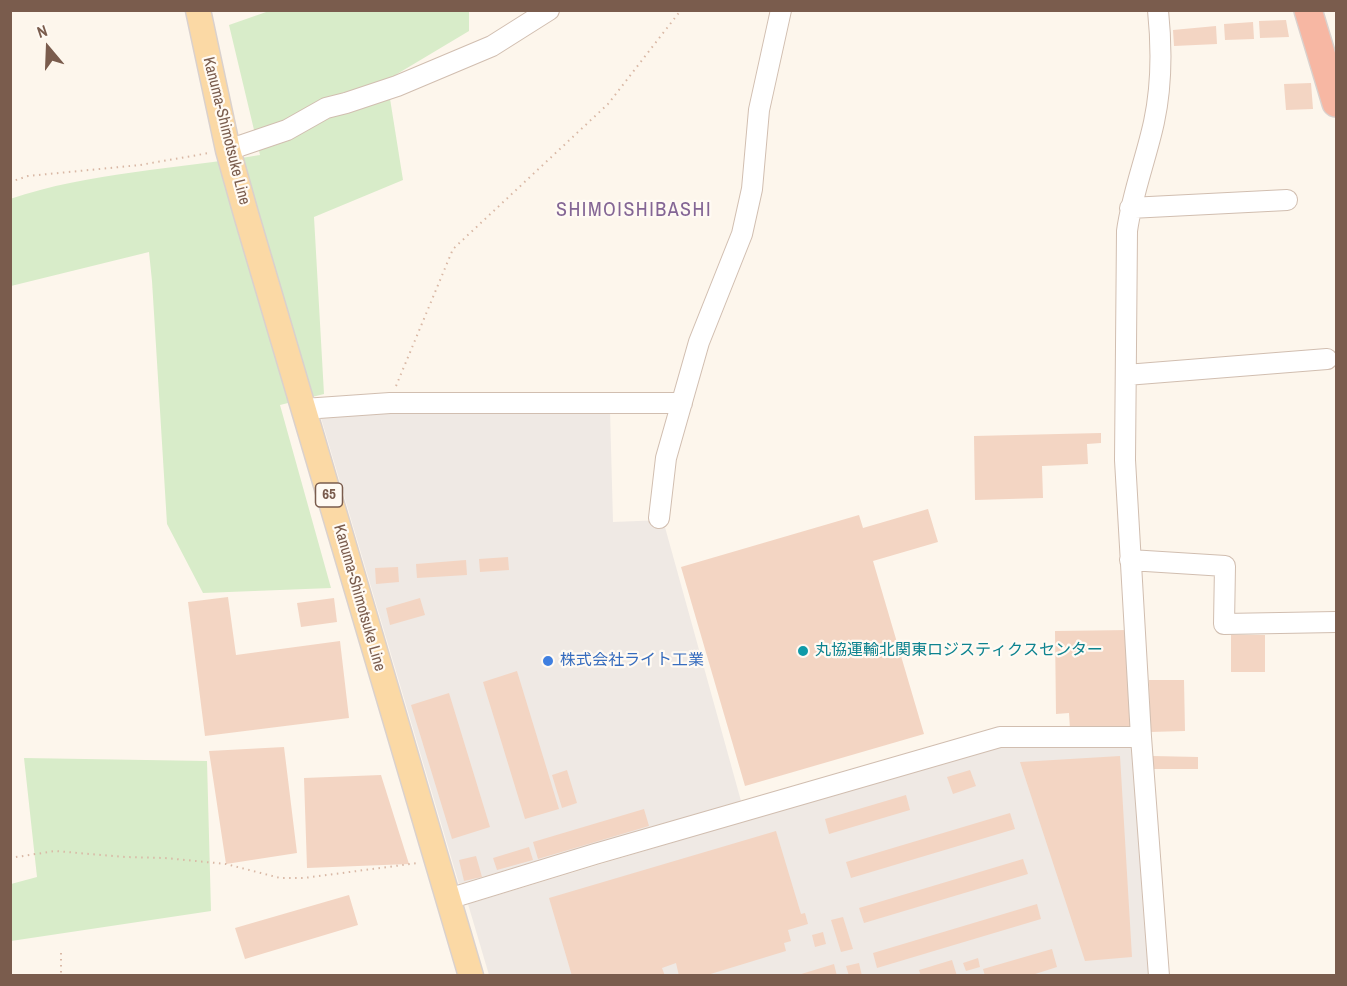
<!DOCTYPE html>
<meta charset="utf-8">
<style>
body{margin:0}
#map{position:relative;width:1347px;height:986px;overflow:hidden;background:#fdf6ec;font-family:"Archivo Narrow",sans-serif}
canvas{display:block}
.frame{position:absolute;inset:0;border:12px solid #7a5c4d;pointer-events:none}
.north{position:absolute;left:18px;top:18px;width:60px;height:60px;-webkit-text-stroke:4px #fffaf3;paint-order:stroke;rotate:341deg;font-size:16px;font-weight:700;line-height:24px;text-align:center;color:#7a5c4d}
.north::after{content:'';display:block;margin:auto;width:21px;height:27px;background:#7a5c4d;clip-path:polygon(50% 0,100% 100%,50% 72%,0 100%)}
</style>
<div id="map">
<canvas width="1347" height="986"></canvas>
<div class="frame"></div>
<div class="north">N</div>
</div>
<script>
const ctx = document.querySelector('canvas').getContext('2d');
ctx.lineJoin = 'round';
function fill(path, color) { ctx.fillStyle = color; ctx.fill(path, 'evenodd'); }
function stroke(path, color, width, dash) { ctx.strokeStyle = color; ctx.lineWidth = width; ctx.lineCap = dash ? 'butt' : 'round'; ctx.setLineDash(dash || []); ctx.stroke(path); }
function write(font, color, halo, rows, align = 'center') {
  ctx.font = font + ' "Archivo Narrow","Noto Sans JP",sans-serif'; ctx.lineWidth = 4.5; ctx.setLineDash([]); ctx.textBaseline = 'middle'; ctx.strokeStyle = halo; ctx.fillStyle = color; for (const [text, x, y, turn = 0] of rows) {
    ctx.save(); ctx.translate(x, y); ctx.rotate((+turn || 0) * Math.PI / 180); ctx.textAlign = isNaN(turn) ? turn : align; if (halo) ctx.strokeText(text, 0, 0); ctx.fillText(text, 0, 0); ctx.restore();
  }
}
const industrial = new Path2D(`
 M390,409L610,410L613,522L663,520L741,801L459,884L321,418Z
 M1003,743H1129L1136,752L1152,975H489L468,904Z`);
const green = new Path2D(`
 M269,11H469V31L387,80L403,180L314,217L324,394L280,405L331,588L203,593L167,524L152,281L149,252L11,286L10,199C90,172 177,169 260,155L229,25Z
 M24,758L207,761L211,911L11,941V884L37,877Z`);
const building = new Path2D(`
 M1286,20L1289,37L1260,38L1259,21Z
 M1253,22L1254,39L1225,40L1224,24Z
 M1216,26L1217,44L1174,46L1173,30Z
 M1311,83L1313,109L1286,110L1284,84Z
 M1101,433V443L1087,444L1088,464L1042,466L1043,498L975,500L974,436Z
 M928,509L938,542L873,561L924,734L745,786L681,567L859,515L863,528Z
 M508,557L509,570L480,572L479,559Z
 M466,560L467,575L417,578L416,564Z
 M398,567L399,582L376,584L375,568Z
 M228,597L236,655L340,641L349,718L205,736L188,602Z
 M334,598L337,622L301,627L297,603Z
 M420,598L425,615L390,625L386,608Z
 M1130,630L1132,728L1070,729L1069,713L1056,714L1055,631Z
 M1231,635H1265V672H1231Z
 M517,671L559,809L525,819L483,682Z
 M1149,680H1184L1185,731L1150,732Z
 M449,693L490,827L452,839L411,705Z
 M284,747L297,853L226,864L209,751Z
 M1120,756L1132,957L1085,961L1020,762Z
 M1153,756L1198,757V769H1153Z
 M567,770L577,803L562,808L552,775Z
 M970,770L976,786L953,794L947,777Z
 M381,775L409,864L307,868L304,778Z
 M906,795L910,810L829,834L825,819Z
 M644,809L649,826L538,859L533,842Z
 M1010,813L1015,829L851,878L846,862Z
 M776,831L801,914L805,913L808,924L788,930L791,941L784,943L786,951L704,976H679L676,963L662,968L665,976H572L549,898Z
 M529,847L533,860L497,870L493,858Z
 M476,856L482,877L464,881L459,860Z
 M1023,859L1028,874L864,923L859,908Z
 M349,895L358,925L245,959L235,928Z
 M1037,904L1041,919L877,968L873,953Z
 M843,917L853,949L841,952L831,920Z
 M823,932L826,944L815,947L812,935Z
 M1052,949L1057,967L1029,976H985L983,969Z
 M978,958L980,967L966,971L963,963Z
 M952,960L957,976H921L919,970Z
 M859,963L862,976H849L846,966Z
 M834,964L837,976H798V975Z`);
const path = new Path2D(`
 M10,182L28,176L140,165L209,153
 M396,386L453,249L608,104L681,10
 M10,858L55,851L125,857L165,858L226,864L280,878H304L418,863
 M61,953V976`);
const minor = new Path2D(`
 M1158,10C1162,49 1162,85 1154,122C1146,159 1132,194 1127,231L1125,460L1141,737L1159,976
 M228,150L287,130L326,108L346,103L397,86L492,46L549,10
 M1130,208L1287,200
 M1126,375L1327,359
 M304,409L390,403H682
 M659,518L666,458L699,342L742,234L752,189L759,110L781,10
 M1130,560L1225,566L1224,624L1336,622
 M448,899L595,854L1000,737H1141`);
const major = new Path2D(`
 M198,10L228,150L246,214L471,976`);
const highway = new Path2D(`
 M1308,10L1336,103`);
const markers = [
 [803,651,6,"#0f9aa8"],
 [548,661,6,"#3f7fe0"]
];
const shields = [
 [329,495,27]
];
const shieldNames = [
 ["65",329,495]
];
const streetNames = [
 ["Kanuma-Shimotsuke Line",226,131,76],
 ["Kanuma-Shimotsuke Line",359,598,74]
];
const cultureNames = [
 ["丸協運輸北関東ロジスティクスセンター",815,651]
];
const shopNames = [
 ["株式会社ライト工業",560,661]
];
const quarterNames = [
 ["SHIMOISHIBASHI",634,211]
];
fill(industrial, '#efe9e4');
fill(green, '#d8ecc9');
fill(building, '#f3d5c3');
stroke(minor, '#d1beb0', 22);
stroke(major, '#dad1cd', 27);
stroke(highway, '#dad1cd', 30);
stroke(path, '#d9b8a5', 2, [1.5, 4.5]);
stroke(minor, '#fff', 20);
stroke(major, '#fbd9a5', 24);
stroke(highway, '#f7b7a3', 27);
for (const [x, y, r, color] of markers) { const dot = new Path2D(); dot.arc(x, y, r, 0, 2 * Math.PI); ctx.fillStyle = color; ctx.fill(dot); stroke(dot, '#fffaf3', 2); }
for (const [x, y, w] of shields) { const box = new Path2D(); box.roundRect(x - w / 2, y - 12, w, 24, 4.5); ctx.fillStyle = '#fffaf3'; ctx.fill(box); stroke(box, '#7a5c4d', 1.5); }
write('bold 15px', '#7a5c4d', null, shieldNames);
write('16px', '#7a5c4d', '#fffaf3', streetNames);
write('16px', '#0d838f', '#fffaf3', cultureNames, 'left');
write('16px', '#366cbe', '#fffaf3', shopNames, 'left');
ctx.letterSpacing = '1.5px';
write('20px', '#846695', '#fffaf3', quarterNames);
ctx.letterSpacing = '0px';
</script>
